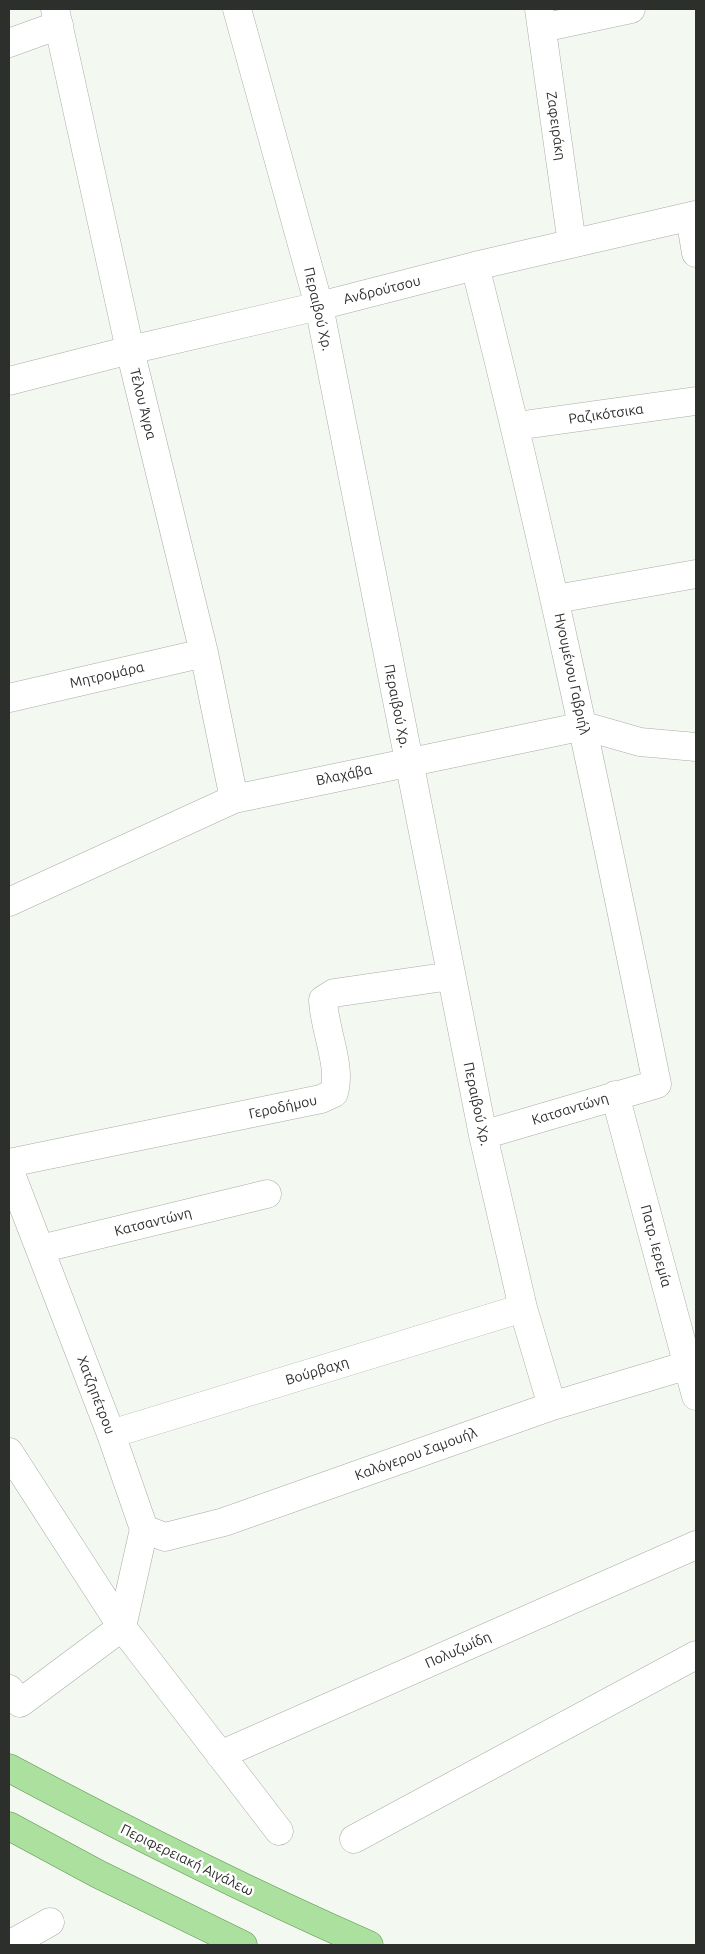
<!DOCTYPE html>
<meta charset="utf-8">
<style>
body{margin:0}
#map{position:relative;width:705px;height:1954px;overflow:hidden;background:#f3f8f1;font-family:Ubuntu,sans-serif}
canvas{display:block}
.frame{position:absolute;inset:0;border:10px solid #2d2f2c;pointer-events:none}
</style>
<div id="map">
<canvas width="705" height="1954"></canvas>
<div class="frame"></div>
</div>
<script>
const ctx = document.querySelector('canvas').getContext('2d');
ctx.lineJoin = 'round';
function stroke(path, color, width, dash) { ctx.strokeStyle = color; ctx.lineWidth = width; ctx.lineCap = dash ? 'butt' : 'round'; ctx.setLineDash(dash || []); ctx.stroke(path); }
function write(font, color, halo, rows, align = 'center') {
  ctx.font = font + ' Ubuntu,sans-serif'; ctx.lineWidth = 5; ctx.setLineDash([]); ctx.textBaseline = 'middle'; ctx.strokeStyle = halo; ctx.fillStyle = color; for (const [text, x, y, turn = 0] of rows) {
    ctx.save(); ctx.translate(x, y); ctx.rotate((+turn || 0) * Math.PI / 180); ctx.textAlign = isNaN(turn) ? turn : align; if (halo) ctx.strokeText(text, 0, 0); ctx.fillText(text, 0, 0); ctx.restore();
  }
}
const minor = new Path2D(`
 M55,9L130,350L204,653L234,799
 M237,9L319,306L483,1135L523,1308L552,1406
 M539,9L572,244
 M542,28L631,9
 M9,43L59,25
 M690,217L696,253
 M475,266C544,537 601,810 657,1084L483,1135
 M9,381L130,350L319,306L475,266L696,215
 M516,426L696,401
 M556,599L696,574
 M9,698L204,653
 M9,902L234,799L584,726L640,742L696,747
 M615,1095L696,1396
 M9,1163L321,1099L334,1093C342,1066 324,1029 323,1000L334,993L451,976
 M9,1169L111,1434L144,1529L122,1627
 M40,1249L267,1194
 M111,1434L523,1308
 M9,1452L122,1627L279,1831
 M144,1529L165,1537L224,1522L552,1406L688,1365
 M9,1689L20,1703L122,1627
 M220,1755L696,1545
 M354,1839L696,1655
 M9,1945L50,1922`);
const major = new Path2D(`
 M9,1768C127,1831 246,1891 369,1945
 M9,1826L98,1874L243,1945`);
const streetNames = [
 ["Ζαφειράκη",556,126,82],
 ["Ανδρούτσου",382,290,-14],
 ["Περαιβού Χρ.",318,309,77],
 ["Τέλου Άγρα",143,404,76],
 ["Ραζικότσικα",606,414,-8],
 ["Ηγουμένου Γαβριήλ",572,674,78],
 ["Μητρομάρα",107,675,-13],
 ["Περαιβού Χρ.",397,706,79],
 ["Βλαχάβα",344,775,-12],
 ["Περαιβού Χρ.",477,1104,78],
 ["Γεροδήμου",283,1107,-12],
 ["Κατσαντώνη",570,1109,-17],
 ["Κατσαντώνη",153,1222,-14],
 ["Πατρ. Ιερεμία",656,1246,75],
 ["Βούρβαχη",317,1371,-17],
 ["Χατζηπέτρου",96,1395,69],
 ["Καλόγερου Σαμουήλ",416,1454,-20],
 ["Πολυζωίδη",458,1650,-24],
 ["Περιφερειακή Αιγάλεω",187,1860,26]
];
stroke(minor, '#a8ada7', 29);
stroke(major, '#5b954c', 29);
stroke(minor, '#fff', 28);
stroke(major, '#ace09e', 28);
write('14px', '#2d2f2c', '#fff', streetNames);
</script>
